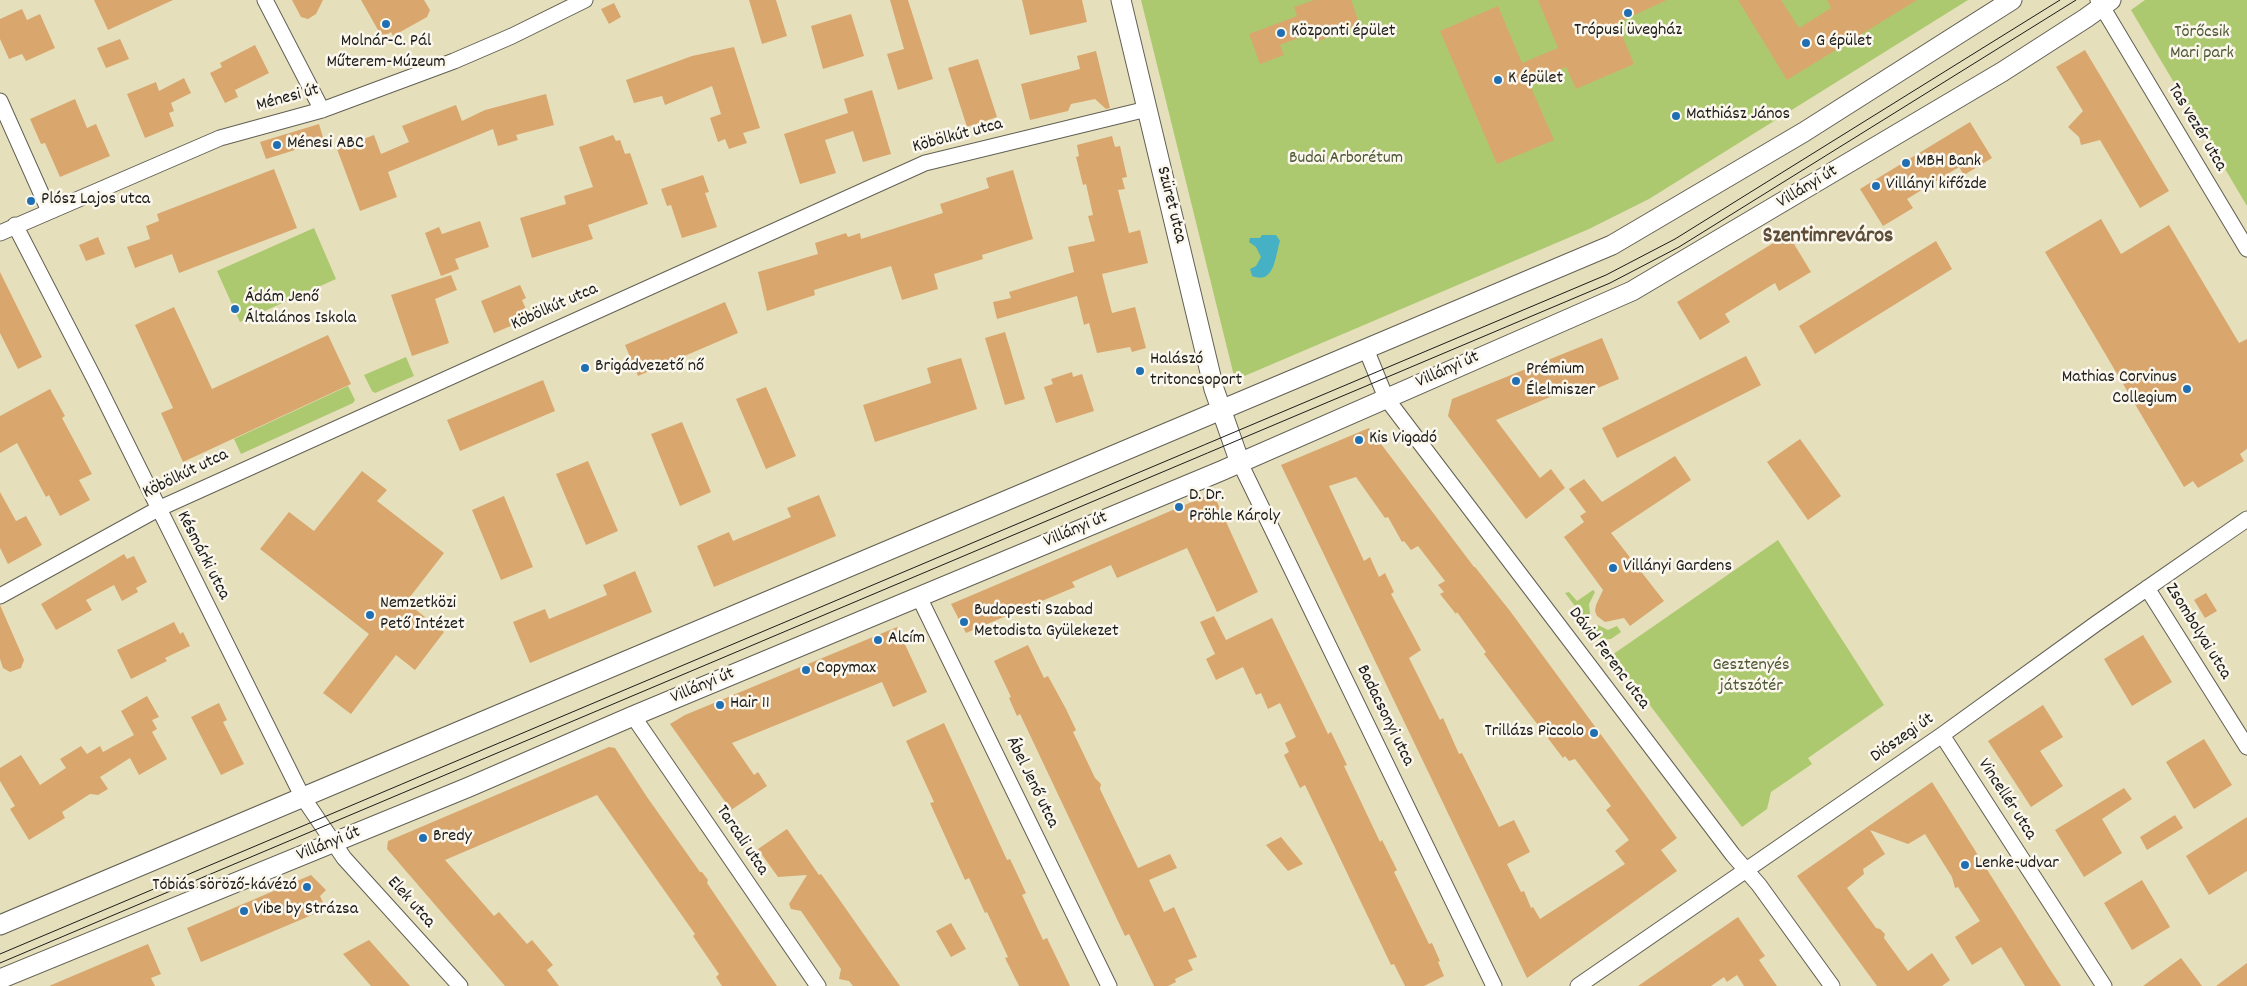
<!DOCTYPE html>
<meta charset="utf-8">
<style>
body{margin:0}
canvas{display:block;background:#e5dfbb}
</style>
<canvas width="2247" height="986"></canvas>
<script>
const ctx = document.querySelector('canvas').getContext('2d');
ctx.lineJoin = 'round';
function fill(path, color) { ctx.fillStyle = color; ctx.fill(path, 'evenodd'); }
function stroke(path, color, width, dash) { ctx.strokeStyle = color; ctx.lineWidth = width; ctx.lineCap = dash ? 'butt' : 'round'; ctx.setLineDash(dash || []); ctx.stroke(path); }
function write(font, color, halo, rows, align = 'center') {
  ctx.font = font + ' Dekko,sans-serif'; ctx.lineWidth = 5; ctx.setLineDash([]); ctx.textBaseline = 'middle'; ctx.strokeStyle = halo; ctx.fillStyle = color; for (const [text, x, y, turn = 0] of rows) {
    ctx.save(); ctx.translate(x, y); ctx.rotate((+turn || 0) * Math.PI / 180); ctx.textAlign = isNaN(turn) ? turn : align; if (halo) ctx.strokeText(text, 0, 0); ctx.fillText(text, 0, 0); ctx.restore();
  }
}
const green = new Path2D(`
 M1141,0H1968L1649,199L1589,229L1235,380Z
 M2145,0H2247V206L2131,10Z
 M314,228L336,279L240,322L217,271Z
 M406,357L414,376L375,393L372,391L364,375Z
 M348,386L355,400L353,403L241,454L234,439Z
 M1778,540L1884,705L1808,758L1812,764L1771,792L1767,809L1742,827L1612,655Z
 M1593,590L1595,592L1589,604L1590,614L1584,618L1565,593L1569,592L1577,601Z
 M1598,625L1608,630L1617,626L1621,632L1611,639L1601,640L1592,630Z`);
const water = new Path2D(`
 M1262,235H1276L1280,241C1275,256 1275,285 1252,276L1250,269L1256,266L1261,257L1256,247L1249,242L1250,238H1260Z`);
const building = new Path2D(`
 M94,0H173L108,30Z
 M292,0H323L316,14L308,19L301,17Z
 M361,0H424L430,10L427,17L393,36L391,32L382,37Z
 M749,0H776L787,36L762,44Z
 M890,0H908L933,79L898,90L887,54L904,49Z
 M1022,0H1082L1087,22L1030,35Z
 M1314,0H1351L1360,25L1318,41L1314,32L1280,45L1284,55L1260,64L1249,34L1297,16L1294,7Z
 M1538,0H1667L1617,23L1634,64L1576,89L1566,67L1529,83L1554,140L1497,164L1440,31L1498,6L1522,63L1558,48Z
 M1738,0H1781L1799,28L1831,8L1827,0H1917L1787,80Z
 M614,3L621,17L609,24L601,9Z
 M22,9L27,20L40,14L55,48L26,61L22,54L9,59L0,39V19Z
 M851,14L864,56L823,69L811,26Z
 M120,39L129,59L106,68L97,48Z
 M255,45L269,73L235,90L238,97L225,103L210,73L222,67L220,63Z
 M734,47L760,128L743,133L747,143L729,149L725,139L718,142L710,118L721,114L712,86L665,105L662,96L634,103L626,80L692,56Z
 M2085,50L2169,191L2140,208L2100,140L2081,145L2079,137L2068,127L2083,111L2056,67Z
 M1096,51L1110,108L1106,109L1095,99L1071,104L1068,111L1030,120L1021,84L1080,69L1077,56Z
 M978,59L997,117L967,127L948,68Z
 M184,78L191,93L171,103L174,111L169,113L174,126L145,138L127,94L156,82L159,91Z
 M872,90L891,154L863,162L853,131L825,140L836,173L800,184L784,134L848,113L844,99Z
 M546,94L554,125L516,135L518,140L498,146L493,129L388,172L397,197L360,211L337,149L374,135L381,154L409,142L402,126L456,105L462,121L485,110Z
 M75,99L87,128L96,124L110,156L60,177L45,143L41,144L30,119Z
 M1970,122L1992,158L1964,175L1959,167L1907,199L1913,208L1883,226L1860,189Z
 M319,124L324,141L266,159L260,142Z
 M613,135L616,141L620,140L625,154L630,153L648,204L588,225L593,239L532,258L520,218L566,204L564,196L593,187L579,147Z
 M1112,136L1115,147L1120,146L1127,177L1122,178L1125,189L1118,190L1129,233L1140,230L1148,263L1102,274L1112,313L1135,307L1146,348L1132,352L1130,347L1097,353L1089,323L1084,325L1077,296L997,319L993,302L1011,298L1009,292L1074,272L1068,247L1095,241L1088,216L1093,215L1086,184L1083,185L1076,157L1079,156L1077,145Z
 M274,169L297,228L179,273L172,254L135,268L127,247L150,239L146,226L159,221L157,214Z
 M1013,170L1033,239L982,255L983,259L934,274L938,289L902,300L891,266L814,290L815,295L767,311L758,272L818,254L815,243L846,233L848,237L860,233L861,239L943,213L940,204L989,188L986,178Z
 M703,175L709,192L705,193L717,227L682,238L671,205L667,206L661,189Z
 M2101,219L2121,254L2169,225L2239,343L2247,339V449L2240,454L2244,461L2198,488L2193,481L2184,487L2045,252Z
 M480,221L489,247L455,259L459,269L441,276L425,233L439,227L442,234Z
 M1788,234L1811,272L1779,291L1775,283L1725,314L1730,322L1700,340L1677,302Z
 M98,237L105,254L86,261L79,245Z
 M1936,241L1952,269L1815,354L1799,326Z
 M0,272L42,357L18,369L0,333Z
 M451,275L457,290L435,299L449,343L412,356L391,295Z
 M520,285L526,298L522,300L530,318L494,333L481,301Z
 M725,302L738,333L638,376L625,345Z
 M174,307L212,389L328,335L351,384L183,462L161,413L173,408L135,325Z
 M1005,332L1025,399L1005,405L985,338Z
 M1602,338L1619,379L1586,393L1583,383L1496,420L1540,478L1551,469L1565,488L1526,519L1448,416L1452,399Z
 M1746,356L1761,385L1617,458L1602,428Z
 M961,358L977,409L875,442L863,405L931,383L927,368Z
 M1072,372L1073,377L1082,374L1094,411L1056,423L1044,387L1053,384L1051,379Z
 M543,380L555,411L460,451L447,420Z
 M766,387L796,456L766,469L736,399Z
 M50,389L65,416L62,418L92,474L79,480L90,500L60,516L49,495L46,497L17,443L0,453V416Z
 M682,422L711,492L680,506L651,434Z
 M1369,428L1474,567H1475L1510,611L1677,838L1661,850L1677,871L1527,978L1281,465ZM1356,477L1385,518L1388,517L1402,542L1404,541L1411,550L1418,546L1445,581L1438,585L1444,592L1440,594L1456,614L1457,612L1486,652L1484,654L1563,758L1565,756L1569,761L1575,759L1611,806L1606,810L1629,840L1615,851L1625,864L1540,919L1533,907L1531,908L1524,891L1521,892L1507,864L1530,852L1514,820L1499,827L1462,753L1459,754L1443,718L1440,720L1409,658L1421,650L1391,594L1394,592L1385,573L1379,577L1370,557L1364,561L1329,486Z
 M1800,439L1841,496L1808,520L1767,462Z
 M1675,456L1691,480L1611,533L1664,601L1630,626L1624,618L1605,622L1597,616L1595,611L1596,605L1603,590L1564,537L1584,522L1580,516L1586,512L1569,489L1584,479L1602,502Z
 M588,461L618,531L586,545L556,474Z
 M362,471L387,490L377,501L444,553L406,602L444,632L415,670L396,655L351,714L323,693L369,634L260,549L289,512L314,531Z
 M0,492L16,521L26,516L42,545L8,564L0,548Z
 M1213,493L1258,592L1217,612L1187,548L1117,578L1111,565L1072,582L1075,587L966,633L951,604Z
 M819,495L836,536L714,587L697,546L729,532L733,541L791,517L787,508Z
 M504,496L533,567L501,580L472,510Z
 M124,554L127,559L134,556L147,582L136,588L138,592L122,601L114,585L86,600L92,610L56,630L41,604Z
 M635,571L652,612L530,663L513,622L545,609L549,619L607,595L603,585Z
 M2206,593L2217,611L2205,618L2194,600Z
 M0,605L24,660L21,668L10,672L3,668L0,659Z
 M1214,616L1226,640L1272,618L1328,734L1331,732L1347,765L1344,766L1380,842L1382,840L1397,870L1394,872L1429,944L1432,943L1440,961L1438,962L1444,976L1424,986H1405L1394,964L1391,965L1305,785L1300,788L1284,755L1289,752L1285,743L1296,737L1280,703L1268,709L1261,693L1256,695L1243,667L1216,680L1206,659L1215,654L1200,622Z
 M174,622L180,634L183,632L190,646L165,658L167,661L131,679L117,650Z
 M897,627L927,692L893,707L882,682L732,743L754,775L758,772L767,786L731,810L670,724L685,715Z
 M2143,635L2172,682L2132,706L2104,659Z
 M1028,645L1044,678L1048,676L1066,709L1076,730L1073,732L1095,778L1101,784L1100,789L1138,868L1170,854L1177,868L1149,880L1164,912L1174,907L1197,957L1188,960L1193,970L1175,979L1176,982L1168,986H1154L1129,934L1125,936L1020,714L1017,716L1009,698L1011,697L994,661Z
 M147,696L159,717L152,720L157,729L152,732L167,759L139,775L130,758L100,777L108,789L98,795L90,794L62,812L65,818L29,840L10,809L15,806L0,781V768L21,755L40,785L66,768L60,759L81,746L87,754L100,746L103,752L134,735L121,711Z
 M219,703L227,720L223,722L244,764L221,775L191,717Z
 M2043,705L2063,737L2040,751L2063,786L2031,807L1988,741Z
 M944,723L1007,860L1010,859L1026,893L1022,895L1043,940L1047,938L1070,986H1019L1005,958L1008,957L987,912L985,913L969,878L965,880L930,803L934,802L906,741Z
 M2204,739L2232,785L2194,809L2166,762Z
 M609,747L615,748L647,797L700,872H702L708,880L707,883L777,986H722L716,977L719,974L693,936L695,934L597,795L445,860L494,916L499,912L527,944L532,940L553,965L547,970L559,986H505L387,849L388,841Z
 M1932,782L2049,968L2061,986H2025L2001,947L1972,965L1955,937L1980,921L1958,887L1955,888L1952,877L1925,834L1908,844L1870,830L1885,854L1863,869L1864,874L1847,888L1876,928L1880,929L1885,934L1884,938L1908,971L1932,953L1950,980L1942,986H1877L1797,876Z
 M2124,788L2132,799L2102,819L2122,853L2084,877L2055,830Z
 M2175,815L2183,828L2147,850L2140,837Z
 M2247,817V871L2209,895L2186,856Z
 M787,829L819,875L821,874L839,899L900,986H853L849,981L839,979L841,969L801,911L791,909L789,904L807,875L778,877L758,849Z
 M1281,837L1303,864L1288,871L1266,845Z
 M311,875L326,890L320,896L326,909L201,962L187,928Z
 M2142,880L2170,927L2132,950L2104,903Z
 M1738,917L1765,956L1759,960L1777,986H1744L1737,975L1727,982L1724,977L1711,986H1638Z
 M951,923L966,949L951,957L936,931Z
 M369,940L410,986H371L343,954Z
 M148,944L161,974L151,978L155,986H49Z
 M2181,958L2202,986H2143Z
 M2247,963V986H2216Z`);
const minor = new Path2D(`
 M265,0L322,110
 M2098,0L2247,249
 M0,101L49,211
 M15,225L95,380L302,796L344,858L460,986
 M0,233L220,138L322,110L454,61L512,36L585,0
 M1366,349L1386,398L1733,855L1759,885L1832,986
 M1240,463L1494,986
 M2147,588L2247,747
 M0,596L158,509L925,163L1147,109
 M919,597L1109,986
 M633,716L818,986
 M1942,735L2104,986
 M1578,986L1942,735L2097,623L2247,519`);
const tertiary = new Path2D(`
 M1121,0L1214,389L1240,463
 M0,925L1612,245L1804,132L2012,0
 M0,979L469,787L633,716L1221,471L1632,291L2002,72L2086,18L2111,0`);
const tram = new Path2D(`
 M0,954L1606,275L1675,239L2060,0
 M0,963L1610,283L1679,247L2076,0`);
const markers = [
 [1628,13,5,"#1f6fb2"],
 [386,24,5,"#1f6fb2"],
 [1281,33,5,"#1f6fb2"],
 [1806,43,5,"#1f6fb2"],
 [1498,80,5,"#1f6fb2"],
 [1676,116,5,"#1f6fb2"],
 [277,145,5,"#1f6fb2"],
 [1906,163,5,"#1f6fb2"],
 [1876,186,5,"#1f6fb2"],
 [31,201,5,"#1f6fb2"],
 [235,309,5,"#1f6fb2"],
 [585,368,5,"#1f6fb2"],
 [1140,371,5,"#1f6fb2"],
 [1516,381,5,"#1f6fb2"],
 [2187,389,5,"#1f6fb2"],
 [1359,440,5,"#1f6fb2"],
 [1179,507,5,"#1f6fb2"],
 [1613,568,5,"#1f6fb2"],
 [370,615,5,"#1f6fb2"],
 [964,622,5,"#1f6fb2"],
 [878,640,5,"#1f6fb2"],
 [806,670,5,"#1f6fb2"],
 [720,705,5,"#1f6fb2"],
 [1594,733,5,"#1f6fb2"],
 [423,838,5,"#1f6fb2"],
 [1965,865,5,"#1f6fb2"],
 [307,887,5,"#1f6fb2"],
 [244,911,5,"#1f6fb2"]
];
const poiNames = [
 ["Trópusi üvegház",1628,32,"center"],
 ["Központi épület",1291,33],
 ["Molnár-C. Pál",386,43,"center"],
 ["Műterem-Múzeum",386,64,"center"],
 ["G épület",1816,43],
 ["K épület",1508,80],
 ["Mathiász János",1686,116],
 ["Ménesi ABC",287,145],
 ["MBH Bank",1916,163],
 ["Villányi kifőzde",1886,186],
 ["Plósz Lajos utca",41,201],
 ["Ádám Jenő",245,299],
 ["Általános Iskola",245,320],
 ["Halászó",1150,361],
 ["tritoncsoport",1150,382],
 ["Brigádvezető nő",595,368],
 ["Prémium",1526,371],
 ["Élelmiszer",1526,392],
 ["Mathias Corvinus",2177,379,"right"],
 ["Collegium",2177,400,"right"],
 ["Kis Vigadó",1369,440],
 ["D. Dr.",1189,497],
 ["Pröhle Károly",1189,518],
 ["Villányi Gardens",1623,568],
 ["Nemzetközi",380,605],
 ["Pető Intézet",380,626],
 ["Budapesti Szabad",974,612],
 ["Metodista Gyülekezet",974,633],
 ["Alcím",888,640],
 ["Copymax",816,670],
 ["Hair 11",730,705],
 ["Trillázs Piccolo",1584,733,"right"],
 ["Bredy",433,838],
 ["Lenke-udvar",1975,865],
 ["Tóbiás söröző-kávézó",297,887,"right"],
 ["Vibe by Strázsa",254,911]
];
const parkNames = [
 ["Törőcsik",2202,34],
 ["Mari park",2202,55],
 ["Budai Arborétum",1346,160],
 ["Gesztenyés",1751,667],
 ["játszótér",1751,688]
];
const streetNames = [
 ["Ménesi út",288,99,-15],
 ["Tas vezér utca",2196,128,59],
 ["Köbölkút utca",958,137,-15],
 ["Villányi út",1808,188,-31],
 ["Szüret utca",1170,205,76],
 ["Köbölkút utca",555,308,-24],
 ["Villányi út",1448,371,-24],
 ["Köbölkút utca",186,475,-26],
 ["Villányi út",1076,531,-23],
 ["Késmárki utca",202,556,63],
 ["Zsombolyai utca",2197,632,58],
 ["Dávid Ferenc utca",1608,659,53],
 ["Villányi út",703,687,-23],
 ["Badacsonyi utca",1384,716,64],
 ["Diószegi út",1903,739,-35],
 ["Ábel Jenő utca",1031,783,64],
 ["Vincellér utca",2006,800,57],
 ["Tarcali utca",741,841,56],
 ["Villányi út",329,845,-22],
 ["Elek utca",410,903,48]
];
const districtNames = [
 ["Szentimreváros",1828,238]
];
fill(green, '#adc96f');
fill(water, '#46b0c4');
fill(building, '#d9a76d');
stroke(minor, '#626054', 17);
stroke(tertiary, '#626054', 21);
stroke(minor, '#fff', 15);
stroke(tertiary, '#fff', 19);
stroke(tram, '#1c1c1c', 1);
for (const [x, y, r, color] of markers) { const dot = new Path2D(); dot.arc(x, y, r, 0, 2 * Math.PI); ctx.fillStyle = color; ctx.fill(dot); stroke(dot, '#fbf7ec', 2); }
write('18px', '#1c1c1c', '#fbf7ec', poiNames, 'left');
write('18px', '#4f5939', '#fbf7ec', parkNames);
write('18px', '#1c1c1c', '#fbf7ec', streetNames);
write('bold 22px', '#5e4d38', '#fbf7ec', districtNames);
</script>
